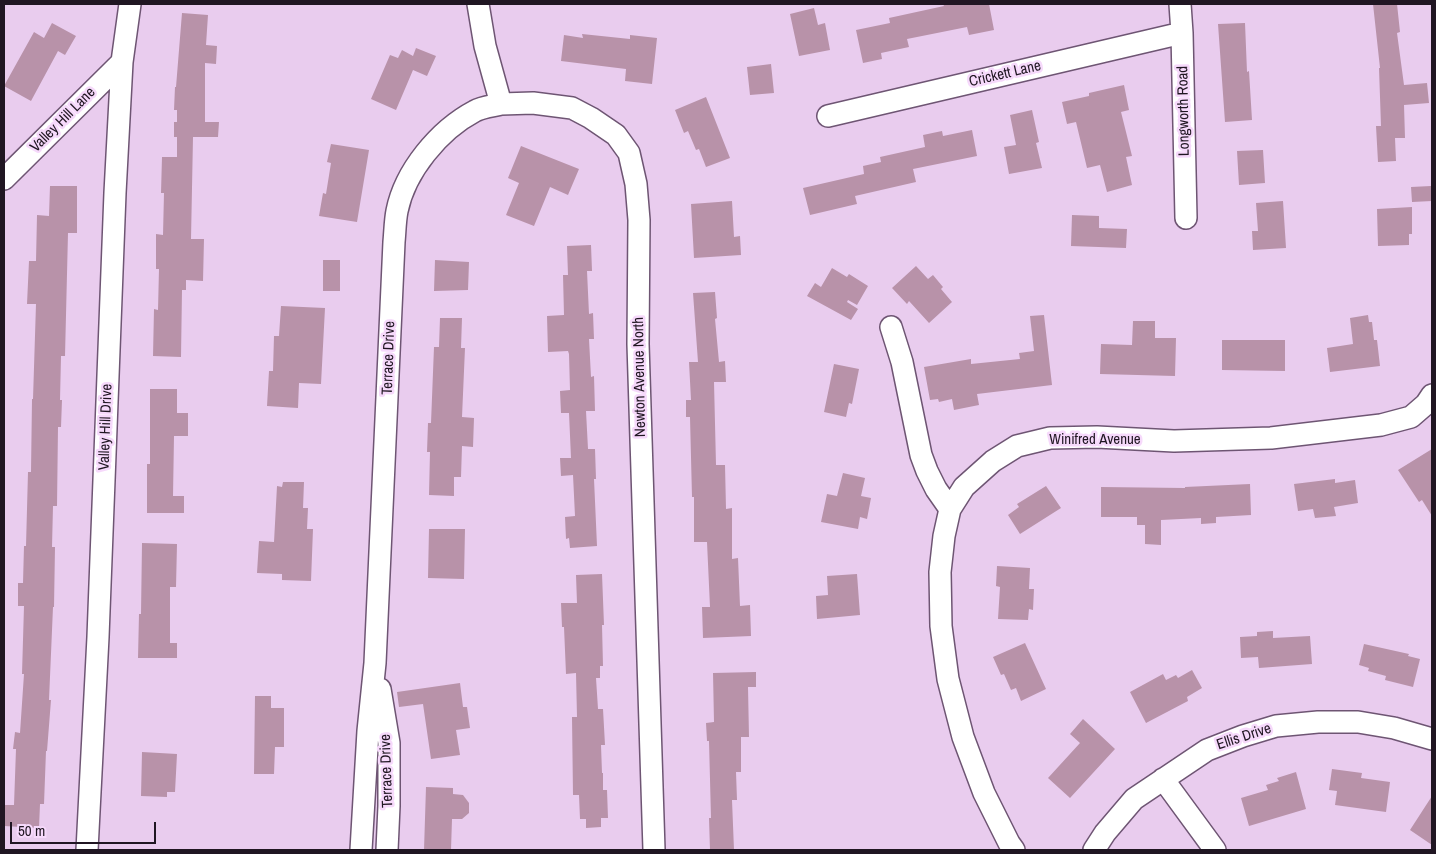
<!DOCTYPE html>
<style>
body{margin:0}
#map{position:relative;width:1436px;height:854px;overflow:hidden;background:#e9ccee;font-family:"Archivo Narrow",sans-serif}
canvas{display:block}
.frame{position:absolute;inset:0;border:5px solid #201622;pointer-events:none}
.scale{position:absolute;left:10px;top:822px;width:146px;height:22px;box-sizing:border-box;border:2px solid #201622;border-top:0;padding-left:6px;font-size:15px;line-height:18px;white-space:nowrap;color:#201622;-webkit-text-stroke:4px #f6d9fb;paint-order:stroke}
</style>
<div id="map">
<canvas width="1436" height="854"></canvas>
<div class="frame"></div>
<div class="scale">50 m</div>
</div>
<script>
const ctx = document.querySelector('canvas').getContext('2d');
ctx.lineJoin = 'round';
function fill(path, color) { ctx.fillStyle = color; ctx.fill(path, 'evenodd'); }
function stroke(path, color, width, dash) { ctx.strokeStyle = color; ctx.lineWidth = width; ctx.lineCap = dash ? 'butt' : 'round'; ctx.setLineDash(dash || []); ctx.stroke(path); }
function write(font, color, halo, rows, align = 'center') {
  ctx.font = font + ' "Archivo Narrow",sans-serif'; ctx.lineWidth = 5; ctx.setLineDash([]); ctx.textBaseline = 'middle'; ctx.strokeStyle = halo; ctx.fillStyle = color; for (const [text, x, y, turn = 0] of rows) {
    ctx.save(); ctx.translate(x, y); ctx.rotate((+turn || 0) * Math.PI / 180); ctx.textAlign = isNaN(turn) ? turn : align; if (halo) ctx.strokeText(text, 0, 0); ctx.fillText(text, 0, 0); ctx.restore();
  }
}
const building = new Path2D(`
 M943,4H989L994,30L969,35L967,27L907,39L909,47L881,53L882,59L863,63L856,30L890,23L889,18L944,6Z
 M1373,4H1397L1400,32L1397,33L1404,85L1427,83L1429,103L1404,105L1405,138H1395L1396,161L1378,162L1376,126H1381L1379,68H1380Z
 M814,8L818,25L825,23L830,50L799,56L790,14Z
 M182,13L208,15L206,45L217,46L216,64L205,63V122H219L218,137H193L191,239H204L203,281L186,280V290H182L181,357L153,356L154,309L158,310L159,269H156V234L163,235L164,193H161L162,157H177V137H174V122H177V110H174L175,87H176Z
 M52,23L76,36L65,55L58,51L31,101L4,86L34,32L44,38Z
 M1245,23L1247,72L1249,71L1252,120L1225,122L1218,24Z
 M582,34L630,39V35L657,38L652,84L625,81L626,69L561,61L564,35L583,38Z
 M416,48L436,56L427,76L413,70L396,110L371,99L390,55L398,58L402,50L413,56Z
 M771,64L774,93L750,95L747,67Z
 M1124,85L1129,110L1121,112L1132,156L1126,157L1132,185L1107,192L1100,165L1087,168L1076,122L1067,124L1062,102L1089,96V93Z
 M706,97L730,158L706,167L699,149L696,150L688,131L684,133L675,110Z
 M1032,110L1039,142L1036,143L1042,168L1009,174L1004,147L1016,145L1010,115Z
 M972,130L977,156L913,169L916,182L855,196L857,204L810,215L803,188L864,174L863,166L881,162L880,157L925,147L923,135L942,131L943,136Z
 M331,144L369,150L357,222L319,216L323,193L326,194L331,163L327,162Z
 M521,146L579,169L568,195L550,187L534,226L506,215L519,183L508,178Z
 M1263,150L1265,183L1239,185L1237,151Z
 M50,186H77V233H68L65,356H61L60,400H62L61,427H58L57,506H53L52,547H55L54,607H53L49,700H51L47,751H46L44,804H40L39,828L4,826V805H14L16,749H13L15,732L20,733L24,674H22L24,606H18V583H23L24,546H26L28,472H31L32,399H33L36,304H27L29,261H36L37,215L49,216Z
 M1431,186L1432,201L1412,202L1411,187Z
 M732,201L734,237L740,236L741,255L694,258L691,204Z
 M1283,201L1286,248L1253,250L1252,231H1258L1256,203Z
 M1412,207V234H1409V245L1378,246L1377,209Z
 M1072,215L1099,216V228L1127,229L1126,248L1071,246Z
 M591,245L592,271H587L589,314L593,313L594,339H589L591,377L594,376L595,411H586L588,449H595L596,479H594L597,546L570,548L569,538L566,539L565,517L575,516L573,475L561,476L560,458H571L569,413H561L560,391L570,390L569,354L568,351L548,352L547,316L564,315L563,275H568L567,246Z
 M323,260H340V291H323Z
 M435,260L469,262L468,290L434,291Z
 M916,266L928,279L933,275L943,287L941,289L952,302L929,323L909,301L907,304L892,288Z
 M832,268L847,277L849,274L868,286L857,305L848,300L847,302L858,309L851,320L807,296L815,283L821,287Z
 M715,292L717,318L715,319L719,362L725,361L726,382H714L716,465H725L726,509L732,508V559L738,558L740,606L750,605L751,636L703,638L702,607H710L707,542H694V497H692L690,417H686V400H691L689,362H698L693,293Z
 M281,306L325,308L321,384L299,383L298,408L267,406L269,371H273L274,336H279Z
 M1044,315L1052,385L977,394L979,405L954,410L952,399L939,402L938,399L930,400L924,367L971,359V364L1020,359L1019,353L1034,351L1030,316Z
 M1368,315L1369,322H1372L1374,340H1377L1380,366L1330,372L1327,348L1353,344L1350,318Z
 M440,318H462L461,348H465L462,417L474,418L473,447L462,446L461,477H454V496L429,495L430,452H427L428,423H431L434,347H439Z
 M1133,321H1155V338H1176L1175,376L1100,374L1101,344L1132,345Z
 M1222,340H1285V371L1222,370Z
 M834,364L859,369L852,404L849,403L846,417L824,412Z
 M150,389H177V413H188V436H174L173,496H184V513H147V464H150Z
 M1432,449V516L1422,500L1419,502L1398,470Z
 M843,473L865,478L861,496L871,498L867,519L860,517L858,529L821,522L827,494L837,496Z
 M1335,479V483L1355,480L1358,503L1334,507L1336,516L1315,518L1313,509L1298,511L1294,484Z
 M283,482H304L303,508H308L307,529H313L311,581L282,580V574L257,573L259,541L274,542L277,486L282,487Z
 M1250,484L1251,515L1216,517V523L1201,524V518L1161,520V545L1145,544V525H1137V517H1101V487L1185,488V487Z
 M1046,486L1061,508L1020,534L1008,515L1019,507L1017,504Z
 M429,529H465L464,579L428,578Z
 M142,543L177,544L176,587H170V643H177V658H138L139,614H141Z
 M997,566L1030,568L1029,589H1034L1033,610L1029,609L1028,620L998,619L1000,587L996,586Z
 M602,574L604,625H602L603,666H600V678H596L598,709H603L605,745H601L602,773H603V790H607L608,818H601V827L586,828V819H580L579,795H573L572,717H577L576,673L566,674L564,627H562L561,603H577L576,575Z
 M857,574L860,615L817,619L816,596L828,595L827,576Z
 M1273,631V638L1310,636L1312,664L1259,668L1258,657L1241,658L1240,637L1257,636V632Z
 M1025,643L1046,689L1021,701L1016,688L1011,690L1004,674L1001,675L993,657Z
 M1364,644L1409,654L1408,656L1420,659L1413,687L1385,680L1386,676L1368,671L1369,668L1359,665Z
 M1192,670L1202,688L1187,697L1188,701L1146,723L1130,692L1163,674L1166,680L1176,675L1178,678Z
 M756,672V687H748L749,737H741V772H736L737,800H732L734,850H710L709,818H711L709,741H707L706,723L714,722L713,673Z
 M460,683L463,707H467L470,728L456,730L460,755L431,759L423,704L399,707L397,692Z
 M255,696H271V708H284V747H275L274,774H254Z
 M1083,719L1115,749L1070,798L1048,778L1080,743L1070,734Z
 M142,752L177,754L175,792H167V797L141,796Z
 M1332,769L1362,773L1361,778L1390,782L1386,812L1335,805L1337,791L1329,790Z
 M1296,772L1306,809L1249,826L1241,798L1268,790L1266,785L1279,781L1277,778Z
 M426,787L453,788V794L463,795L469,803V813L462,819H452L451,850H424Z
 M1432,796V845L1410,830Z`);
const minor = new Path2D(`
 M478,4L485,46L501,104L533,103L572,108L591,118L616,135L629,153L636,184L639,220L638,344L654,850
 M1180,4L1182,33L1186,218
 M828,116L1182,33
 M4,179L122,62
 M891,327L902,362L921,455L927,471L936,489L950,509
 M380,689L389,743V806L387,850
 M1163,779L1215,850
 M87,850L98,637L115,193L122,62L130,4
 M361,850L368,731L375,663L394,242C395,232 395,221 397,211C405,171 439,130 475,111C482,107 493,106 501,104
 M1014,850L1009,843L984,793L963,737L948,679L941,626L940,572L944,536L950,509L964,487L993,461L1017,446L1050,438L1097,437L1174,441L1271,438L1381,425L1411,417L1426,404L1432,395
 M1094,850L1105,833L1134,799L1207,750L1243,736L1276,726L1318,722H1358L1394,728L1432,739`);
const streetNames = [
 ["Crickett Lane",1005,74,-13],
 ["Longworth Road",1184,111,-91],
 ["Valley Hill Lane",63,120,-45],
 ["Terrace Drive",389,358,-88],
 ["Newton Avenue North",640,377,-91],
 ["Valley Hill Drive",106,427,-88],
 ["Winifred Avenue",1095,440],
 ["Ellis Drive",1244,737,-18],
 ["Terrace Drive",387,771,-92]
];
fill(building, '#b892a9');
stroke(minor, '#6e5573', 24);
stroke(minor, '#fff', 21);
write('15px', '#201622', '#f6d9fb', streetNames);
</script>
